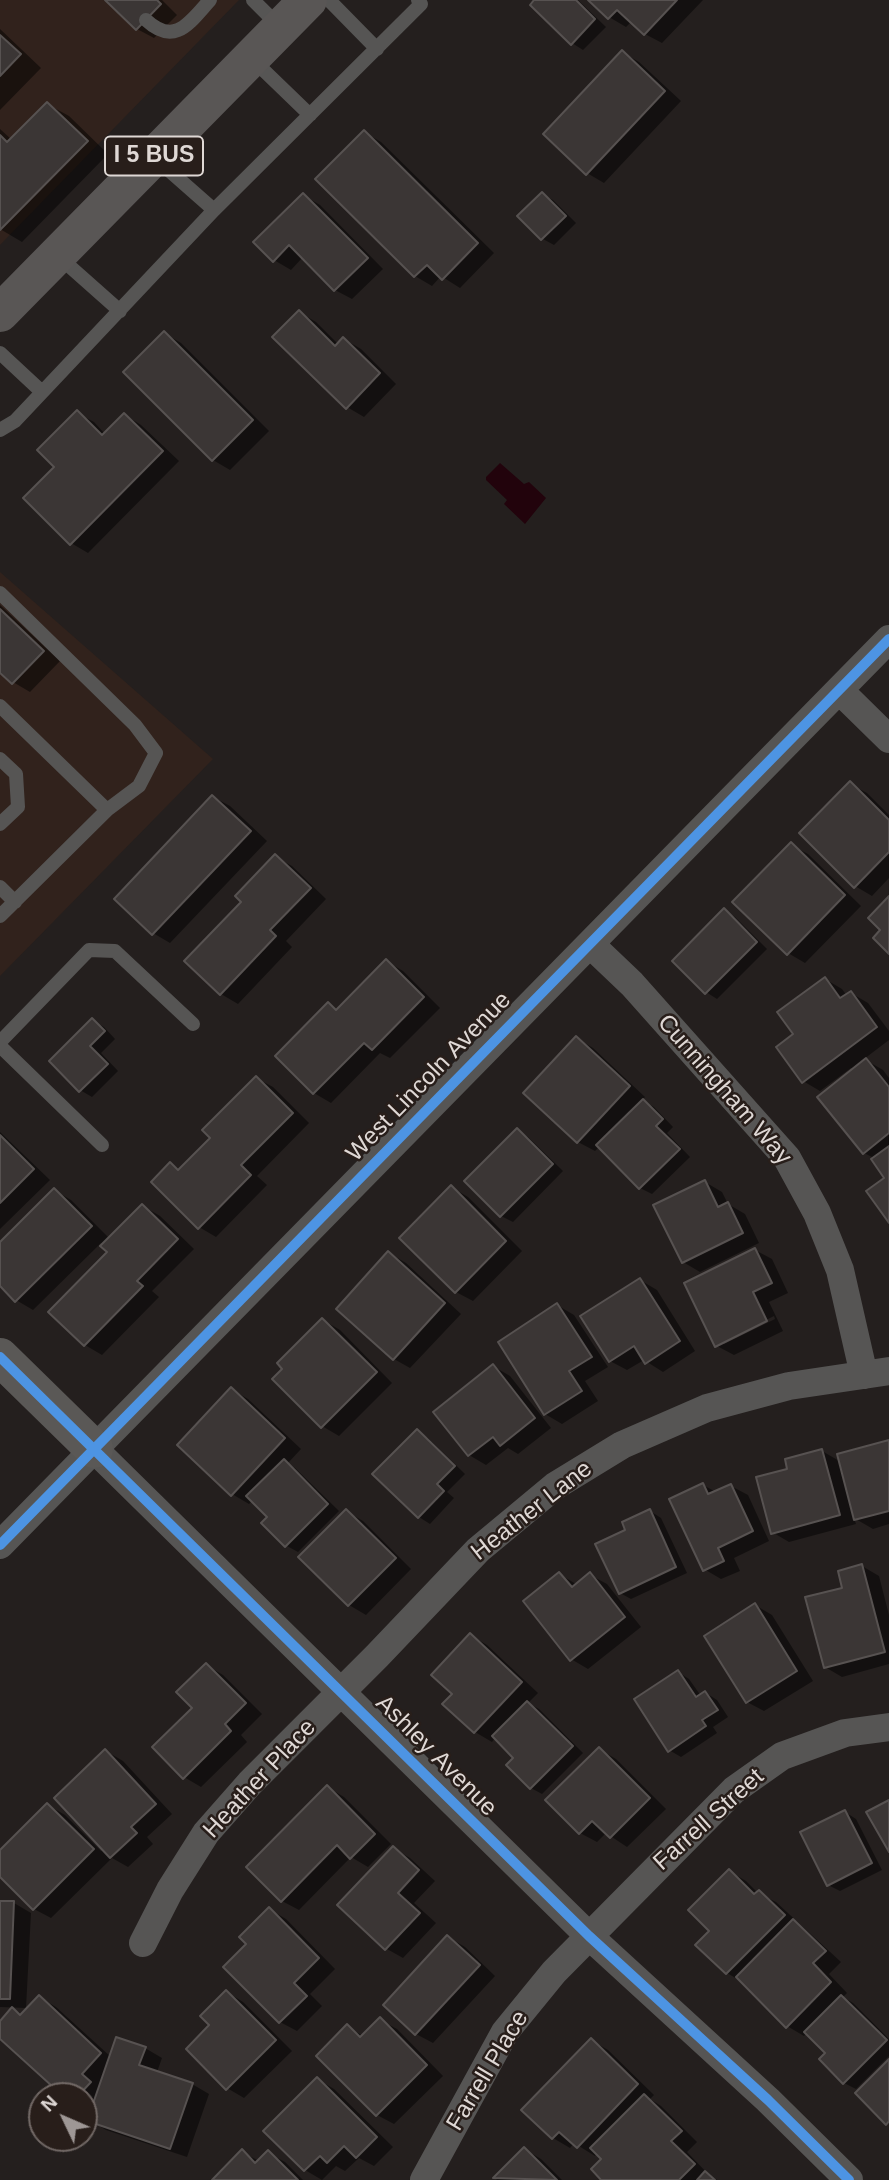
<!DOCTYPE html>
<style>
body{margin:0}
#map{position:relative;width:889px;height:2180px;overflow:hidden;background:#241f1e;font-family:Arial,sans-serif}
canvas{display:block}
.north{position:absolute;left:28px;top:2082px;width:70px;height:70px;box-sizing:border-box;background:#281e1a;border:2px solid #716865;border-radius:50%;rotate:314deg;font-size:19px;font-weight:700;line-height:28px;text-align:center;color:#dfd8d5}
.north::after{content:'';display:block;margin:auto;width:24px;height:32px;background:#9e9795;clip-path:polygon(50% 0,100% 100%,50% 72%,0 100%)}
</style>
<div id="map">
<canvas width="889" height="2180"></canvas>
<div class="north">N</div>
</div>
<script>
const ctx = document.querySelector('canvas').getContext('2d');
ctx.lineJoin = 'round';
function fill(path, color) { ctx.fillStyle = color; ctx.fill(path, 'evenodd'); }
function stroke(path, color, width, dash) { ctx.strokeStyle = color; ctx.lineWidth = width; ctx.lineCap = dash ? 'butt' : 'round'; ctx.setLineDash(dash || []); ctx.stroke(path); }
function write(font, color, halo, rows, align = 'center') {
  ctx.font = font + ' Arial,sans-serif'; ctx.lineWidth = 5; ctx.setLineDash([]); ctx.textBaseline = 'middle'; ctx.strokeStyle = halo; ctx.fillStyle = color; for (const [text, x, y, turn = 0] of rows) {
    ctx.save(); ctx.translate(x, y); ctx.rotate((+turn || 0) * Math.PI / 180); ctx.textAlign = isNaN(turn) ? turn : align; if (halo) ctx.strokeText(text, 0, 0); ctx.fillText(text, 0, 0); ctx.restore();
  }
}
const built = new Path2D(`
 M0,0H239L0,245Z
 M0,572L213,759L0,976Z`);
const water = new Path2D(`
 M500,463L524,484L529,482L546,498L525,524L504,504L507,500L486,480V477Z`);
const shadow = new Path2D(`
 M108,0H162L177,15L154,38L137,29Z
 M537,0H578L606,27L583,50L572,43Z
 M591,0H703L662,43L645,34L632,21L626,27L609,17Z
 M0,29L41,68L0,110Z
 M622,52L639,62L681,101L604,183L587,173Z
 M47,104L69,116L108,154L22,242L0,229V129L12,140Z
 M364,132L381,142L494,253L460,288L441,276L432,286L415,276L317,179Z
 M542,194L553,200L576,223L554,245L543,239L520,216Z
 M303,195L320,205L383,269L352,299L335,290L303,257L291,270L274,260Z
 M299,312L316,322L339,345L344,339L361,349L396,384L364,417L347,407Z
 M164,333L181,343L269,431L230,470L213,460Z
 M77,413L94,422L105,434L125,415L141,425L179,461L88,553L71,543L57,467Z
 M0,605L60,661L30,692L13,682L0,671Z
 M850,784L867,793L889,815V878L872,896L855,886Z
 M213,797L230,806L267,841L170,943L153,933Z
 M791,845L808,854L861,906L805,963L788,953Z
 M275,857L292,866L326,899L286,941L292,947L238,1004L221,994L243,902Z
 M724,910L735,917L767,949L717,999L706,992Z
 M386,961L403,971L440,1008L390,1058L380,1053L331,1103L314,1093L277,1056L329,1005L338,1010Z
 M825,979L842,989L847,996L851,993L868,1003L889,1031V1040L864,1059L883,1070L889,1078V1220L887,1179L874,1158L864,1153L853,1071L851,1068L820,1091L803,1081L795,1034Z
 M92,1020L104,1027L115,1039L101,1053L118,1071L92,1097L80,1090Z
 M576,1038L593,1048L645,1097L642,1100L654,1107L673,1127L667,1133L690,1157L652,1194L640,1188L600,1146L595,1151L578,1142Z
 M256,1078L273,1087L309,1123L257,1176L267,1185L216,1237L199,1227L171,1164L181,1170L213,1138Z
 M517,1130L528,1137L563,1171L513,1222L501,1216L467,1181Z
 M0,1132L50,1180L0,1229Z
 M705,1182L722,1192L728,1204L745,1214L759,1243L700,1272L683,1262Z
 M451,1187L468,1197L522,1251L473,1301L456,1292Z
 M54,1190L71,1200L110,1239L143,1206L160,1216L194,1249L152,1291L159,1297L102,1355L85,1345L110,1252L101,1243L33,1310L16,1300L0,1284V1244Z
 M755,1250L772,1259L788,1293L769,1302L783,1331L734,1355L717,1346ZM774,1316L775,1319L724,1344V1341Z
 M389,1253L406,1263L461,1314L410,1368L394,1359Z
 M640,1280L657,1290L695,1351L663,1372L644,1360L627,1370L610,1361Z
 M557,1305L574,1315L608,1367L585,1381L598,1401L562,1424L545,1414Z
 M323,1320L340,1330L392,1383L339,1436L322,1426Z
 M493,1366L510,1376L551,1428L518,1454L508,1448L486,1465L469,1455Z
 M231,1389L248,1399L301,1449L288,1463L295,1468L339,1511L298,1552L287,1546L264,1523L270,1517L253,1500L249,1504L232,1494Z
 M417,1431L428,1438L465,1474L447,1492L454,1498L430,1524L419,1517Z
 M889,1442V1524L873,1529L854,1518L856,1524L789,1542L772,1532L789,1470L822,1451L841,1462Z
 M703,1485L716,1492L731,1486L748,1495L769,1541L734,1558L740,1571L721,1579L704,1569Z
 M346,1511L363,1521L411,1569L366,1615L349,1605Z
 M650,1511L661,1518L687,1573L631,1599L620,1593L628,1531Z
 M862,1566L879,1576L889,1615V1664L842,1677L825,1667L844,1589Z
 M559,1574L576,1584L590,1575L607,1584L641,1627L588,1669L571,1659Z
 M755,1605L772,1615L813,1681L764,1711L747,1702Z
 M470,1635L487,1645L538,1693L528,1703L539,1709L583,1753L542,1794L531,1788L515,1758L495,1738L492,1742L475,1732L454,1694Z
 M206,1665L223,1675L262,1714L241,1735L247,1742L201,1787L184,1777L194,1708Z
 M678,1672L689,1679L701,1696L706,1693L717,1700L728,1717L713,1727L717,1733L681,1757L669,1750Z
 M599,1749L616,1759L666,1809L627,1847L606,1833L597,1842L580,1833Z
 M106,1751L123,1761L172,1814L147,1837L153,1844L128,1867L112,1858L51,1918L34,1909L0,1874V1853L48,1805L65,1815L101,1851L104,1849Z
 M327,1787L344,1797L391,1844L368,1867L351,1857L299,1910L282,1901Z
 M845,1812L856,1819L882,1870L840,1891L828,1885Z
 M393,1848L410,1858L435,1881L414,1903L436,1923L403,1958L387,1949L340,1905Z
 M729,1871L746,1881L758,1893L776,1902L841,1962L829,1974L847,1993L843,1997L853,2003L889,2039V2056L856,2089L844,2083L828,2053L808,2032L804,2036L787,2026L744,1983L727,1973L712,1931Z
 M0,1903H14L31,1913L26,2008L0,2007Z
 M269,1909L286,1919L335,1969L310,1994L322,2006L297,2031L280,2022L249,1944Z
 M448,1937L465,1947L495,1976L433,2043L416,2034L385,2005Z
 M227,1992L243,2002L292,2051L244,2098L227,2088L212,2025Z
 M39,1997L56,2007L111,2057L145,2048L162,2058L157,2072L192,2084L209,2094L187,2157L106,2130L89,2120L94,2107L89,2112L84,2109V2096H65L0,2036V2023L13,2009L23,2015Z
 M380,2020L397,2029L443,2076L394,2124L377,2115L348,2027L363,2036Z
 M591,2040L608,2050L654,2095L650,2099L661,2106L697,2142L687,2152L710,2176L717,2180H604L603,2159L597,2153L595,2156L574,2143L570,2148L553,2138Z
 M317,2079L334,2089L393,2147L374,2166L359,2158L345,2171L336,2166L322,2180L305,2170L266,2131Z
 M524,2149L541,2159L562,2180H497L495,2178Z
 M242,2152L259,2161L268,2153L285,2162L303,2180H214Z`);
const building = new Path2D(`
 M105,0H157L161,4L136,30Z
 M534,0H576L595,19L571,45L530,5Z
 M588,0H677L644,35L617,10L608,19Z
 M0,35L21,54L0,76Z
 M622,50L665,91L586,175L543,134Z
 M47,102L88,141L0,230V135L7,142Z
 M364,130L478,243L442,280L427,265L414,277L315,179Z
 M542,192L566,216L541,240L517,216Z
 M303,193L368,258L334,291L289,245L273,262L253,242Z
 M299,310L335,346L343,337L380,373L346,409L272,337Z
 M164,331L253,420L212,461L123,372Z
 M77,410L102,435L124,413L163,451L70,545L23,498L54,467L37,450Z
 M0,609L44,651L12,684L0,673Z
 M850,781L889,820V852L854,888L799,833Z
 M212,795L251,831L152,935L114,899Z
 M791,842L845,895L787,955L732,902Z
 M275,854L311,888L270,930L276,936L220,995L184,961L241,902L235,896Z
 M889,896V954L873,938L880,930L868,918Z
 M724,908L757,942L705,994L672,961Z
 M386,959L424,997L372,1050L364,1043L313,1094L275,1056L328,1002L336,1010Z
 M825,977L840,998L851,991L877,1027L802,1083L776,1047L793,1034L777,1012Z
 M92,1018L105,1031L90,1046L108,1064L79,1092L49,1061Z
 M576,1036L630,1086L577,1143L523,1093Z
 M866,1058L889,1087V1133L863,1154L817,1097Z
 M256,1076L293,1113L241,1165L251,1175L198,1229L151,1182L170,1162L178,1170L210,1138L202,1130Z
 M643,1099L663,1119L656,1126L680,1149L639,1189L596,1145Z
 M517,1128L553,1164L500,1217L464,1181Z
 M0,1135L34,1169L0,1203Z
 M889,1146V1223L866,1191L884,1178L871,1159Z
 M705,1180L718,1207L728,1202L743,1233L682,1263L653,1205Z
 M451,1185L506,1241L455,1293L399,1238Z
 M54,1188L92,1226L15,1302L0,1286V1242Z
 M142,1204L178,1239L137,1281L143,1286L84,1346L48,1312L107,1252L100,1246Z
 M755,1248L772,1283L753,1292L767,1321L715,1347L684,1283Z
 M388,1251L445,1303L393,1360L336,1309Z
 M640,1278L680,1341L645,1364L634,1346L609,1362L580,1316Z
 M557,1303L592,1357L569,1371L582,1391L544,1415L498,1342Z
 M322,1318L377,1372L321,1428L272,1379L282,1369L277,1363Z
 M493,1364L535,1418L500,1446L493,1437L468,1456L433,1412Z
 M231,1387L285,1438L231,1496L177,1445Z
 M417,1429L455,1466L437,1484L444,1491L418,1518L372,1474Z
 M889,1440V1511L854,1520L837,1454Z
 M822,1449L840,1515L771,1534L756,1477L787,1469L785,1459Z
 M284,1459L328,1504L285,1547L261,1523L267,1517L246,1496Z
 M703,1483L708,1494L731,1484L753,1531L718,1548L724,1561L703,1571L669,1499Z
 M346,1509L396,1558L348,1606L298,1557Z
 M650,1509L676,1567L619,1594L595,1544L625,1530L622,1522Z
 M862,1564L885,1652L824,1668L805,1597L842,1588L838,1571Z
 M559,1572L572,1587L590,1572L625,1617L570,1661L523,1601Z
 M755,1603L797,1671L746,1703L704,1636Z
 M470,1633L522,1682L474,1733L442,1704L452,1694L431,1675Z
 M206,1663L246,1703L225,1724L231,1731L183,1779L152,1747L192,1708L176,1692Z
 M678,1670L696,1697L705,1691L718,1710L702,1720L706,1726L668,1752L634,1699Z
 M527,1701L573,1746L530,1789L506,1765L513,1758L492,1736Z
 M599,1747L650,1798L610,1838L592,1821L579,1834L545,1800Z
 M105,1749L156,1804L131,1827L137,1833L110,1858L54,1798Z
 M327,1785L375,1834L350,1859L337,1845L281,1902L246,1867Z
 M889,1800V1852L866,1812Z
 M47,1803L94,1849L33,1910L0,1877V1850Z
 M845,1810L872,1863L827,1886L800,1832Z
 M393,1846L419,1870L398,1893L420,1913L385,1950L337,1905Z
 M729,1869L754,1894L759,1890L785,1915L726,1974L695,1945L709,1931L688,1910Z
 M0,1901H14L10,1999H0Z
 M269,1907L319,1958L294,1983L307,1996L279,2023L223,1967L246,1944L239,1937Z
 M793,1919L826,1951L813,1963L831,1982L786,2028L736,1977Z
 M447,1935L480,1965L415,2035L383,2005Z
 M226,1990L276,2040L226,2090L186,2049L209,2025L200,2016Z
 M39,1995L101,2053L82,2074L91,2082L78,2096H63L0,2039V2021L12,2007L20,2015Z
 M841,1995L887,2040L843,2084L819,2059L825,2053L804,2032Z
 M380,2017L427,2065L376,2116L316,2056L347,2024L360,2037Z
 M116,2037L146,2047L139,2065L193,2083L170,2149L87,2121Z
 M591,2038L638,2084L577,2148L559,2132L552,2139L521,2110Z
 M889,2059V2121L886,2125L855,2093Z
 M317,2077L377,2137L356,2158L344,2146L327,2163L320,2156L304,2171L263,2131Z
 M644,2094L682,2131L671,2141L695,2164L679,2180H601L591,2169L601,2159L590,2148Z
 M524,2147L557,2180L493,2178Z
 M242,2149L255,2163L268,2150L298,2180H212Z
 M705,2171L715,2180H697Z`);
const lane = new Path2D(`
 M253,0L279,26
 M329,0L377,49
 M146,20C175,47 190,22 210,0
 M251,58L310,115
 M155,158L214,210L421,4L418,0
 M58,256L120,311
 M0,353L42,392
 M0,430L15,421L214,210
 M0,593L135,725L156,753L139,786L107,810
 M0,706L107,810L0,916
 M0,759L16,774L18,807L0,824
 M0,887L15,902
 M0,1042L89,950L115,951L193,1024
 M0,1046L102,1145`);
const street = new Path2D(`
 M839,690L889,739
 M590,944L632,984L787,1158L817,1213L840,1270L864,1375
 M94,1449L589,1936L768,2100L849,2180
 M0,1545L889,639
 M143,1943L170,1890L206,1833L250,1783L377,1656L478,1550L555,1486L622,1445L707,1408L789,1386L889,1371
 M424,2180L505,2032L554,1972L734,1790L782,1756L845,1733L889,1727`);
const secondary = new Path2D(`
 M0,1357L94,1449`);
const primary = new Path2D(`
 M0,313L308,0`);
const cycleway = new Path2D(`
 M0,1357L589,1936L768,2100L849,2180
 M0,1545L889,639`);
const shields = [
 [154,156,98]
];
const shieldNames = [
 ["I 5 BUS",154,156]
];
const streetNames = [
 ["West Lincoln Avenue",429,1077,-46],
 ["Cunningham Way",724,1090,49],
 ["Heather Lane",532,1511,-38],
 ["Ashley Avenue",436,1756,45],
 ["Heather Place",260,1779,-47],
 ["Farrell Street",709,1820,-42],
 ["Farrell Place",488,2071,-59]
];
fill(built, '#31221c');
fill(water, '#22030c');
fill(shadow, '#0007');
fill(building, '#3b3635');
stroke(building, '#575251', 2);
stroke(lane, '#565554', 14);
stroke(street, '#565554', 28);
stroke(secondary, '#5a5856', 38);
stroke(primary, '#595655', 38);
stroke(cycleway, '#4d94e3', 10);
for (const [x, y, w] of shields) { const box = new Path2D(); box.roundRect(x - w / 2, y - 19.5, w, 39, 5); ctx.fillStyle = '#281e1a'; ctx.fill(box); stroke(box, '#dfd8d5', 2); }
write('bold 23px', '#dfd8d5', null, shieldNames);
write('24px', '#dfd8d5', '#281e1a', streetNames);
</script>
